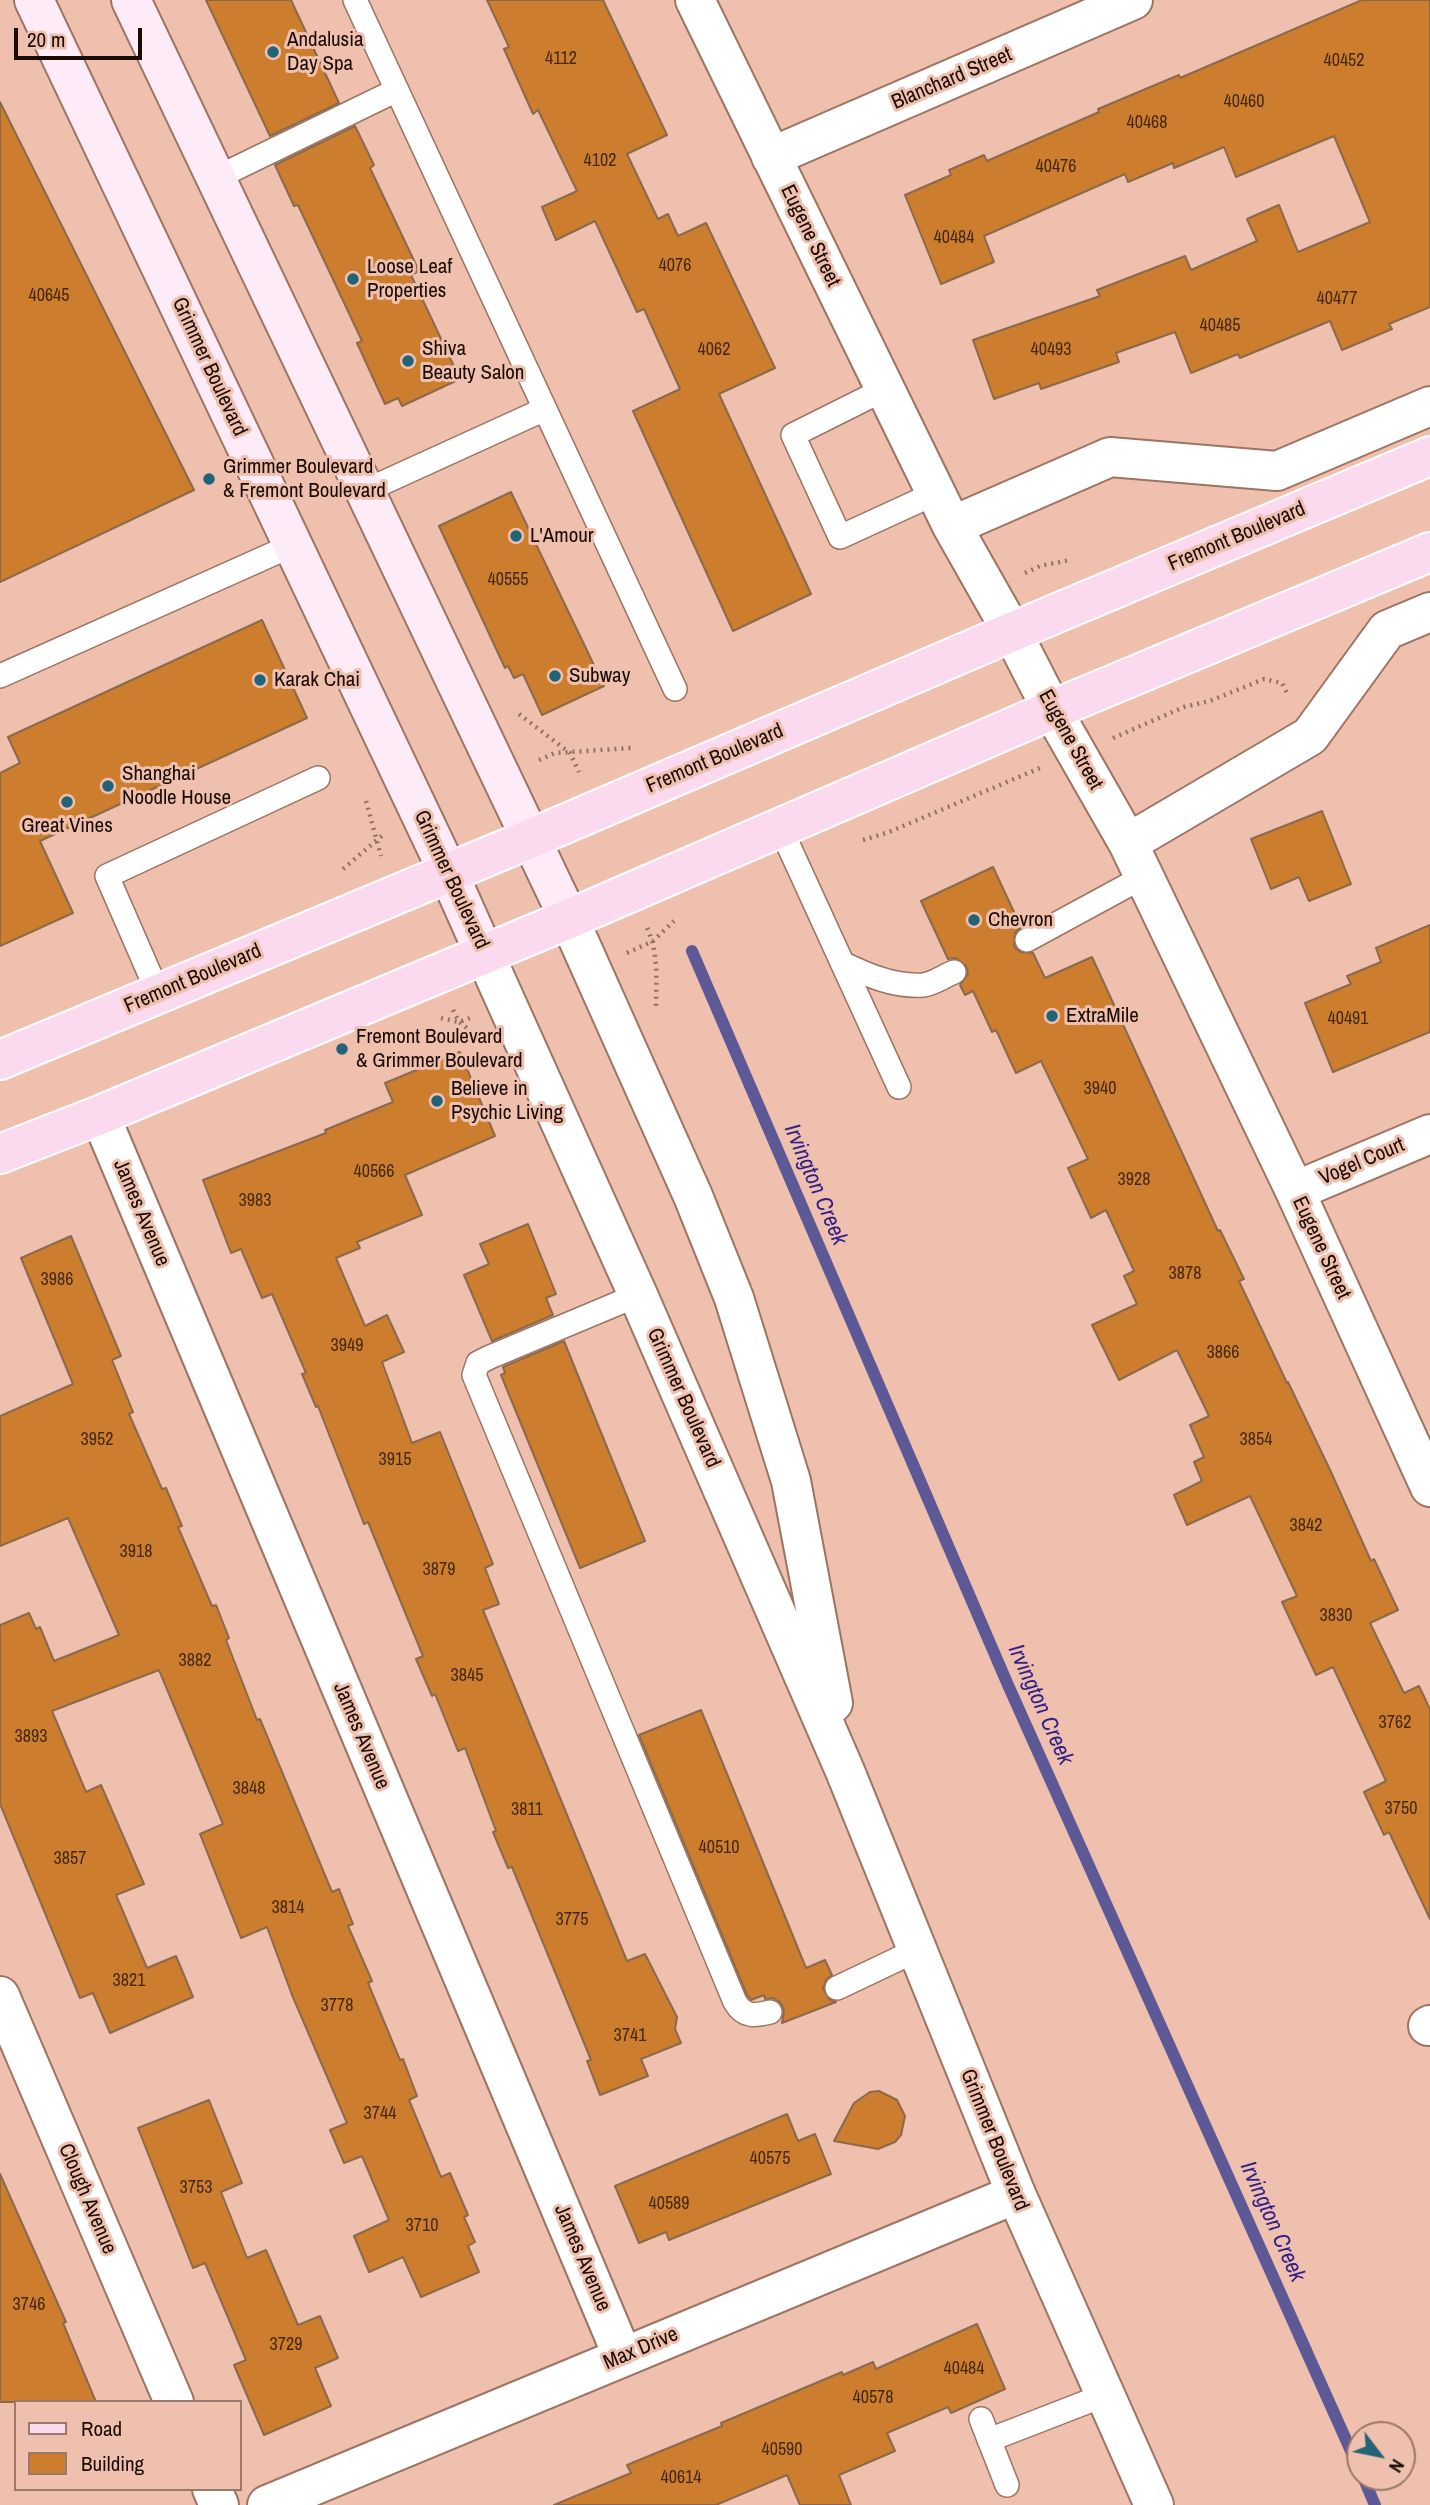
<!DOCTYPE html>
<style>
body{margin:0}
#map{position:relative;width:1430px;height:2505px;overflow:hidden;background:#efc0ae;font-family:"Archivo Narrow",sans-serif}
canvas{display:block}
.legend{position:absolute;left:14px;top:2400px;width:228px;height:91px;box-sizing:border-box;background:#efc0ae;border:2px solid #9a786a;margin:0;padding:9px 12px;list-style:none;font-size:21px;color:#1a0b05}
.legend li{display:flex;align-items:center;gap:14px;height:35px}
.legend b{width:35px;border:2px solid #9a786a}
.north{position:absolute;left:1346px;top:2421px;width:70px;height:70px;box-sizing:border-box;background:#efc0ae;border:2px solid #9a786a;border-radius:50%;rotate:122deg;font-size:19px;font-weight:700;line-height:28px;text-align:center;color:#1a0b05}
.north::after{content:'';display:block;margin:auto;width:24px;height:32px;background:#226377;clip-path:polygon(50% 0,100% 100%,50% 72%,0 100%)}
.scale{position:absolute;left:14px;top:28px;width:128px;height:32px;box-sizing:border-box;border:4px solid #1a0b05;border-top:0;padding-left:9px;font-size:21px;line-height:24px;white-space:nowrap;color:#1a0b05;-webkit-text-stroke:5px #efc0ae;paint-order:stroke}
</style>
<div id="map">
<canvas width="1430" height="2505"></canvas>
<ul class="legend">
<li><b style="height:9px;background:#fbd9ee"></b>Road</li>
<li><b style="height:19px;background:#cc7e2e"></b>Building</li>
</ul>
<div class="north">N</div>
<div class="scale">20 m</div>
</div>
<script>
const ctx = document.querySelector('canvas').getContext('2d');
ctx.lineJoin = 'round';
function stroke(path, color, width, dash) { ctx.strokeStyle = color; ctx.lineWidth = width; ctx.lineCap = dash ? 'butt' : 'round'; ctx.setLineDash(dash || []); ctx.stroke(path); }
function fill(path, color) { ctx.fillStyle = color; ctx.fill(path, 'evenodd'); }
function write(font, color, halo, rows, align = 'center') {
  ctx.font = font + ' "Archivo Narrow",sans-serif'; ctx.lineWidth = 6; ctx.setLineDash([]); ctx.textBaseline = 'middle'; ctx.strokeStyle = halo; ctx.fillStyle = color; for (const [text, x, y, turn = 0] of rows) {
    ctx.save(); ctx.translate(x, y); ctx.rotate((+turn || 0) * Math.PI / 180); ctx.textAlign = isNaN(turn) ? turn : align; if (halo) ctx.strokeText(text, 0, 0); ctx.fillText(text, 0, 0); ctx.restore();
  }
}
const stream = new Path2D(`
 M692,951L1008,1685L1360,2471
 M1363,2477L1375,2505`);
const building = new Path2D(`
 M206,0H291L339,103L270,136Z
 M487,0H603L667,135L627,154L658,219L668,214L678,236L706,223L775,368L719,394L811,594L733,631L633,411L680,389L644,309L637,312L595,221L556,240L542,207L577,191L538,110L533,114L504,49L509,47Z
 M1362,0H1430V307L1389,324L1392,329L1342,350L1330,321L1240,358L1238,354L1191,373L1175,332L1116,353L1119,362L1041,389L1039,383L994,399L973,340L1100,296L1097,290L1185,256L1191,270L1257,241L1247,219L1279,205L1298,252L1370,222L1334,136L1236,177L1224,147L1174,168L1173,163L1128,182L1125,174L984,236L994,262L941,284L905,195L951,175L949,170L984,155L987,161L1099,112L1098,109L1179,75L1180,78Z
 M0,102L194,490L0,582Z
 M355,126L374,165L370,168L419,271L411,275L460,379L402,406L398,398L385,404L357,343L362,341L298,205L294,206L275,165Z
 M511,492L604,686L542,715L523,674L514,678L508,666L505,668L439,526Z
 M262,620L307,718L40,841L73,913L0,946V773L20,763L8,737Z
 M1322,811L1351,884L1309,901L1299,877L1271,889L1251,839Z
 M993,867L1021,927L1015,933L1014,946L1020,952L1033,953L1045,978L1092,957L1218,1231L1220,1230L1244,1279L1239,1281L1287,1383L1288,1382L1331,1472L1371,1561L1374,1559L1398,1610L1370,1623L1404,1693L1419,1686L1430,1709V1919L1389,1832L1384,1835L1364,1792L1386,1781L1333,1667L1316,1675L1282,1602L1297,1596L1250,1496L1187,1525L1174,1495L1202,1481L1194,1462L1204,1457L1190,1425L1209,1416L1177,1350L1119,1380L1092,1325L1137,1304L1124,1276L1134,1271L1106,1210L1091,1218L1068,1168L1088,1159L1041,1061L1016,1073L996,1030L992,1032L973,991L965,995L960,985L968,974L966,966L956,958L948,959L921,901Z
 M1430,925V1032L1333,1072L1305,1003L1351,984L1347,976L1381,962L1376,948Z
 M460,1052L495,1136L405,1175L422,1215L357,1242L360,1248L336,1258L365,1326L387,1315L404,1352L382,1362L412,1443L440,1432L493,1564L485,1568L499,1604L483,1610L627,1961L645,1954L677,2017L675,2029L681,2043L641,2059L648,2076L600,2095L587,2061L591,2060L512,1867L508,1868L493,1832L496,1831L465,1748L458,1751L435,1694L432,1696L416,1659L423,1656L368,1522L364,1524L318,1406L316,1407L302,1374L306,1373L272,1294L262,1298L241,1249L231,1253L203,1180L326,1133L325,1130L393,1102L385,1083Z
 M528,1224L556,1294L546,1298L553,1315L492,1341L464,1275L489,1264L480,1244Z
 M71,1236L121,1356L112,1360L133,1412L129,1414L162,1489L166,1488L182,1526L178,1527L212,1606L216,1605L229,1638L226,1640L257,1720L260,1719L332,1892L339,1889L353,1924L348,1926L372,1981L368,1983L400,2060L403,2059L417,2096L409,2100L441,2177L450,2173L468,2215L464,2217L475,2242L468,2246L479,2272L421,2297L403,2257L369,2272L354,2236L389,2220L362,2156L344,2163L330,2130L347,2123L292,1995L267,1927L241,1938L200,1834L223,1824L159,1670L52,1711L86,1792L101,1785L144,1884L116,1895L147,1968L176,1956L193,1997L110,2033L93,1993L80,1998L0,1804V1625L29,1613L36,1629L40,1627L54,1661L119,1635L68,1518L0,1546V1416L73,1384L21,1258Z
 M564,1341L645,1541L580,1568L501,1375L505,1373L503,1367Z
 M701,1710L806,1968L825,1960L832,1975L826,1980L823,1988L829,1999L836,2002L782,2023L784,2010L780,2002L773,1998L765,1999L764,1995L751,2000L747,1995L639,1735Z
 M879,2091L897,2100L905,2116L901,2135L895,2142L878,2149L834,2141L854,2103L870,2092Z
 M209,2100L242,2183L221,2192L247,2258L266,2250L298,2325L320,2316L338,2358L315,2368L331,2406L264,2435L234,2365L246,2360L205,2263L193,2268L138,2128Z
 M787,2114L798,2141L815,2134L831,2174L669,2240L666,2232L639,2243L615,2186Z
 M0,2174L66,2322L63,2323L96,2402H0Z
 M977,2324L1005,2389L951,2413L948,2407L887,2433L895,2451L839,2475L851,2505H800L787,2475L716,2505H554L631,2473L627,2465L722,2426L721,2423L842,2372L843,2375L873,2362L876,2369Z`);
const path = new Path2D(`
 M1025,573L1040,566L1070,560
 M519,714L570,753L579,772
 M1113,738L1184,707L1210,701L1264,679L1282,683L1288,695
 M539,760L555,753L631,748
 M366,801L381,856
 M863,840L889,832L1040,768
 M343,869L384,834
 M647,928C659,953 656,981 656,1009
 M627,953L653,941L674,921
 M453,1010L459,1022L472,1032
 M441,1018L459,1022L470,1018`);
const service = new Path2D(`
 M355,0L675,689
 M216,178L397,90
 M885,389L793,435L840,537L936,493
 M365,491L545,409
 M0,676L293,545
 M780,827L899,1087
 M1027,940L1143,877
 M842,963C867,975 894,987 923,985C933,984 944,976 954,972
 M158,993L107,876L318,778
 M638,1295L490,1357L478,1363L474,1375L735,2002C744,2017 754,2016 770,2012
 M837,1988L917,1950
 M981,2419L1007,2485
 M989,2440L1105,2395`);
const minor = new Path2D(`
 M695,0L952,526L1012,632L1052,710L1128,843L1295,1191L1430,1487
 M771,157L1133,0
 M952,526L1110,457L1277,471L1430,406
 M1128,843L1310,736L1387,630L1430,612
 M100,1115L623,2357
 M1295,1191L1430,1134
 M0,1996L174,2402
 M1428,2026L1430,2025
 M212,2489L219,2505
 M267,2505L1016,2194`);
const tertiary = new Path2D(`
 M569,919L693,1196L734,1298L791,1481L833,1703
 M484,953L638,1295L845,1771L1016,2194L1154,2505`);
const secondary = new Path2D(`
 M34,0L448,872L484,953
 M131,0L569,919`);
const primary = new Path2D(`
 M0,1060L532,838L1012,632L1430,456
 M0,1154L100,1115L569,919L1052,710L1430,552`);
const markers = [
 [273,52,7,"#226377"],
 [353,279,7,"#226377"],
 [408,361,7,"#226377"],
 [209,479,7,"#226377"],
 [516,536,7,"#226377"],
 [555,676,7,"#226377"],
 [260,680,7,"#226377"],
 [108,786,7,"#226377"],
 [67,802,7,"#226377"],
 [974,920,7,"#226377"],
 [1052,1016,7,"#226377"],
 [342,1049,7,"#226377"],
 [437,1101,7,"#226377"]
];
const numberNames = [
 ["4112",561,59],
 ["40452",1344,61],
 ["40460",1244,102],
 ["40468",1147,123],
 ["4102",600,161],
 ["40476",1056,167],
 ["40484",954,238],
 ["4076",675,266],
 ["40645",49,296],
 ["40477",1337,299],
 ["40485",1220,326],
 ["4062",714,350],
 ["40493",1051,350],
 ["40555",508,580],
 ["40491",1348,1019],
 ["3940",1100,1089],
 ["40566",374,1172],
 ["3928",1134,1180],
 ["3983",255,1201],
 ["3878",1185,1274],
 ["3986",57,1280],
 ["3949",347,1346],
 ["3866",1223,1353],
 ["3952",97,1440],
 ["3854",1256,1440],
 ["3915",395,1460],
 ["3842",1306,1526],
 ["3918",136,1552],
 ["3879",439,1570],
 ["3830",1336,1616],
 ["3882",195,1661],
 ["3845",467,1676],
 ["3762",1395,1723],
 ["3893",31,1737],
 ["3848",249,1789],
 ["3750",1401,1809],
 ["3811",527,1810],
 ["40510",719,1848],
 ["3857",70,1859],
 ["3814",288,1908],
 ["3775",572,1920],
 ["3821",129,1981],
 ["3778",337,2006],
 ["3741",630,2036],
 ["3744",380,2114],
 ["40575",770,2159],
 ["3753",196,2188],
 ["40589",669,2204],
 ["3710",422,2226],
 ["3746",29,2305],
 ["3729",286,2345],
 ["40484",964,2369],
 ["40578",873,2398],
 ["40590",782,2450],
 ["40614",681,2478]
];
const poiNames = [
 ["Andalusia",287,40],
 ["Day Spa",287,64],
 ["Loose Leaf",367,267],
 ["Properties",367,291],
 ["Shiva",422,349],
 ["Beauty Salon",422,373],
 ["Grimmer Boulevard",223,467],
 ["& Fremont Boulevard",223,491],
 ["L'Amour",530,536],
 ["Subway",569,676],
 ["Karak Chai",274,680],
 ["Shanghai",122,774],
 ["Noodle House",122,798],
 ["Great Vines",67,826,"center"],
 ["Chevron",988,920],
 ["ExtraMile",1066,1016],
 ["Fremont Boulevard",356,1037],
 ["& Grimmer Boulevard",356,1061],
 ["Believe in",451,1089],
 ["Psychic Living",451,1113]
];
const streetNames = [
 ["Blanchard Street",952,79,-23],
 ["Eugene Street",810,236,64],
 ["Grimmer Boulevard",209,367,65],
 ["Fremont Boulevard",1237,537,-23],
 ["Eugene Street",1070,740,61],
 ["Fremont Boulevard",715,759,-23],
 ["Grimmer Boulevard",451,880,65],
 ["Fremont Boulevard",193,979,-23],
 ["Vogel Court",1362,1162,-23],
 ["James Avenue",141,1213,67],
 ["Eugene Street",1321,1248,65],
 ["Grimmer Boulevard",683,1398,66],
 ["James Avenue",361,1736,67],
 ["Grimmer Boulevard",994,2140,68],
 ["Clough Avenue",87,2199,67],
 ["James Avenue",582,2258,67],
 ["Max Drive",641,2349,-23]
];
const waterNames = [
 ["Irvington Creek",815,1185,67],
 ["Irvington Creek",1040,1705,66],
 ["Irvington Creek",1272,2222,66]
];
stroke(stream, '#5d5996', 12);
fill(building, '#cc7e2e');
stroke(building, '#8a694c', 2);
stroke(service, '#9d7362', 26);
stroke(minor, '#9d7362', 42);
stroke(tertiary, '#9d7362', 42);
stroke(secondary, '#9d7362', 42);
stroke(primary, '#fff', 42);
stroke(path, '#937265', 4.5, [2, 5]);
stroke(service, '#fff', 23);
stroke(minor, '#fff', 38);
stroke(tertiary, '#fff', 38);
stroke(secondary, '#fdecf7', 38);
stroke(primary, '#fbd9ee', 38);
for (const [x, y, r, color] of markers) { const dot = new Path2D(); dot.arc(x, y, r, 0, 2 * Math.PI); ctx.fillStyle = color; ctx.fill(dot); stroke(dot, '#efc0ae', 2.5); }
write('18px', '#46280f', null, numberNames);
write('21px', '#1a0b05', '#efc0ae', poiNames, 'left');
write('21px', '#1a0b05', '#efc0ae', streetNames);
write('italic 23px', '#321f88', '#efc0ae', waterNames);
</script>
